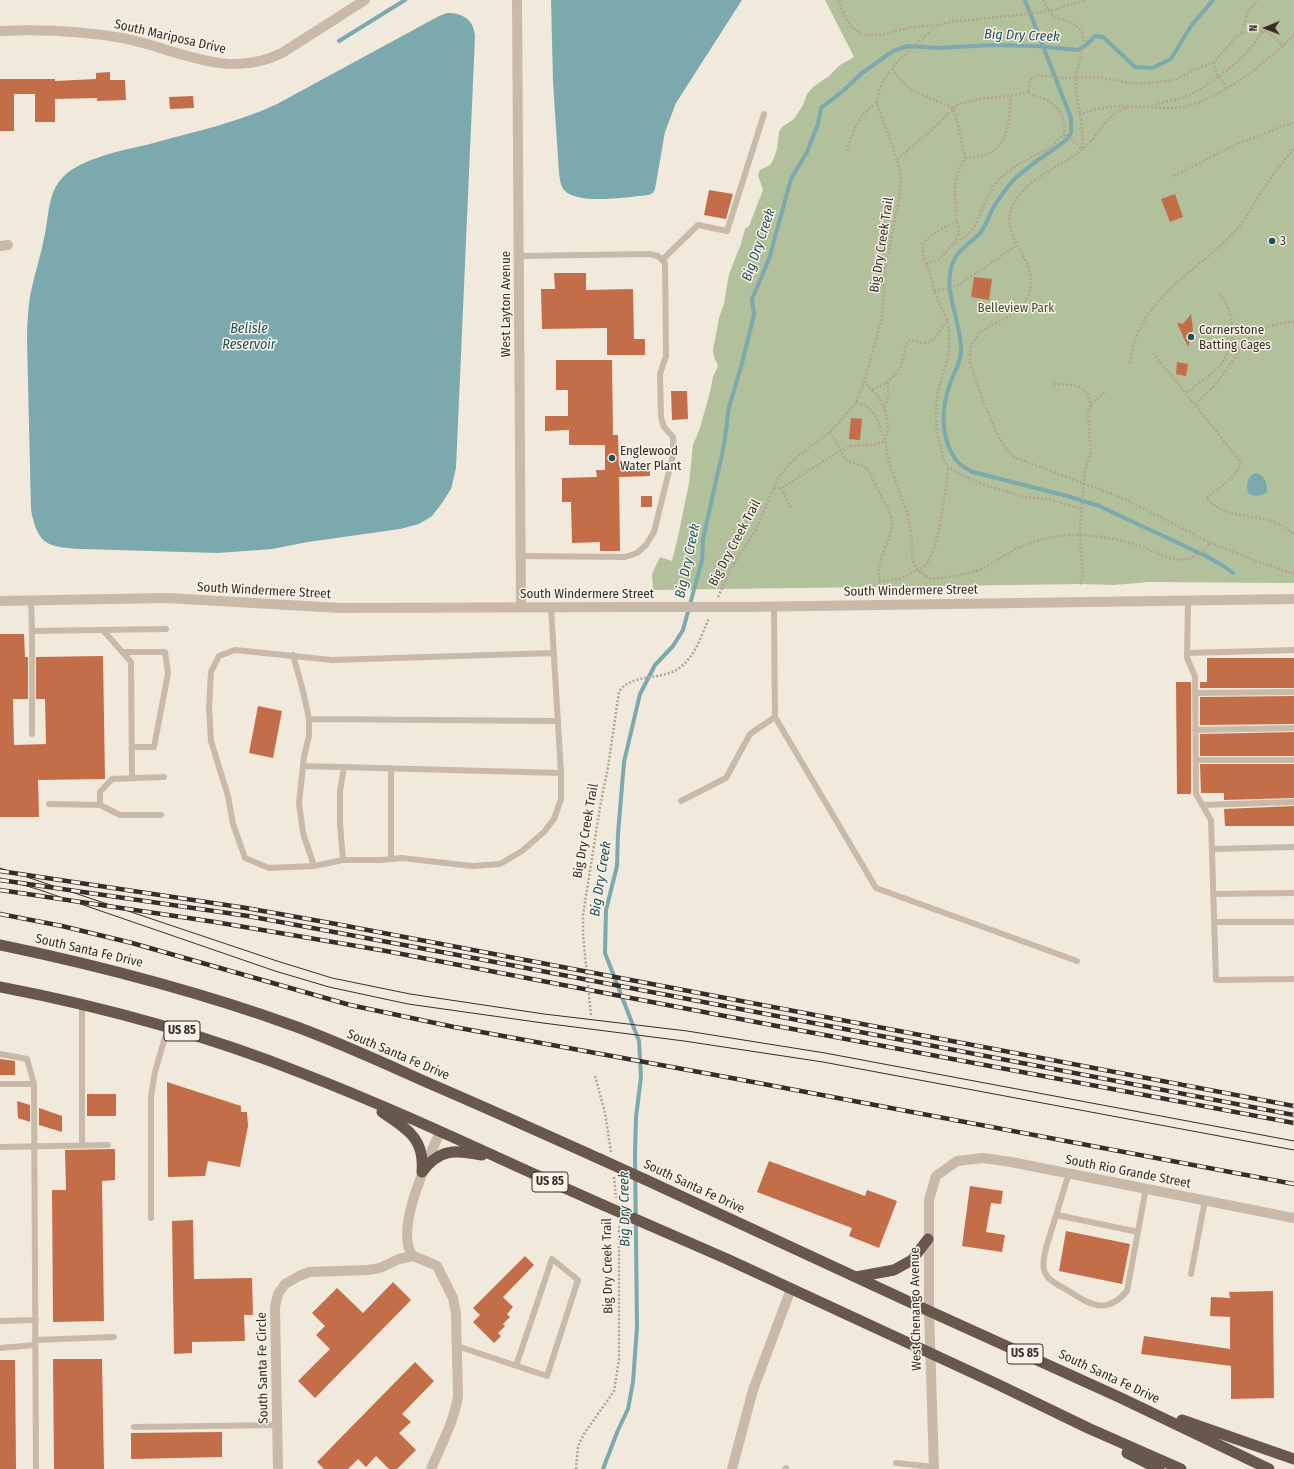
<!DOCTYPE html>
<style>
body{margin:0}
#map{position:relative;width:1294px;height:1469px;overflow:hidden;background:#f1e9dc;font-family:"Fira Sans Condensed",sans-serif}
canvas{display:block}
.north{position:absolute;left:1246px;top:8px;width:40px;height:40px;-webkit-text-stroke:3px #f9f2e8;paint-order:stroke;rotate:269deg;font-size:11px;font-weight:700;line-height:16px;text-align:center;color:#362d28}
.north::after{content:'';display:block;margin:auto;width:14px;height:18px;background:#362d28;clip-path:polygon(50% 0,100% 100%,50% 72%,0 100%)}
</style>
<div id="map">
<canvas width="1294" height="1469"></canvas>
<div class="north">N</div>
</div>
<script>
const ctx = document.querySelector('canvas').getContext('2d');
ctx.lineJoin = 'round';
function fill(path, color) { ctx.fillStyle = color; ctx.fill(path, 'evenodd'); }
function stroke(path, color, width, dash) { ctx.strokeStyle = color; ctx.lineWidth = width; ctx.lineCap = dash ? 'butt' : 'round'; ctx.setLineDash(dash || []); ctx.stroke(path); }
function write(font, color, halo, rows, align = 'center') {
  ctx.font = font + ' "Fira Sans Condensed",sans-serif'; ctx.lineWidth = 3; ctx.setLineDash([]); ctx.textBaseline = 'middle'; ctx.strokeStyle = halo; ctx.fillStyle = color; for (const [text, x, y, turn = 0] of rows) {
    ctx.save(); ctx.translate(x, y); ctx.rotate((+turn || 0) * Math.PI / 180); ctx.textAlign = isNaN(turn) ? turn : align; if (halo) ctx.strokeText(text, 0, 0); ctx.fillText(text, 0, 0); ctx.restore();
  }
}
const green = new Path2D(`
 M825,0H1294V583L1149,582L1113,585L1081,584L653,590L652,574L660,557L672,561L678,537L689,483L693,445L700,428L710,392L713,377L718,366L714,357L713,350L719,318L724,304L729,274L741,244L745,229L749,226L763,190L758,175L760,170L770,165L774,158L777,149L779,132L782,127L794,119L803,105L807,94L813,87L829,76L840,65L854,57Z`);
const water = new Path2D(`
 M551,0H742L676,103L665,132L655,189L653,193L649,195C628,197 580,205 565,191C560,186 560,179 559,173L553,82Z
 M447,13C463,13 474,20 475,36L456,468L451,489L442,503L432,516L419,524L400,529L308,542L272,549L218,553L82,549C48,547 38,546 31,510L27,339C27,325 28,311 30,296C34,276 41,255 45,234C49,215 48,192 63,177C81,158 124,150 150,144C193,132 237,123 277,104L439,16Z
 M1255,473C1264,474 1268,484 1267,492C1261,496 1256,497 1249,494C1245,486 1247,477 1255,473Z`);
const stream = new Path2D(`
 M1025,0L1071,118V133L1066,140C1048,155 1025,166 1009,185C1003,193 997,201 992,210C988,218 986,225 981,232C973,242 959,248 954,260C940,290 963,322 961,353C960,365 952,375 949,387C941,410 941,440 956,460C960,466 967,469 973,472L1067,496L1099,506L1206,556L1222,565L1233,573
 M339,41L405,0
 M603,1469L618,1430L628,1409L633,1382L637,1327L635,1153L636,1117L641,1077L639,1041L605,953L606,910L617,866L618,834L624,762L640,694L655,665L673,646L683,630L702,560L703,539L724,445L729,407L741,367L754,315L752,299L769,259L791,179L807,152L818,124L821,108L843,91L862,73L893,51L908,46L937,48L994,45L1036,46L1078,50L1086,45L1095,36L1103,37L1135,67L1152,68L1171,59L1191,26L1213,0`);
const building = new Path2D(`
 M110,72V80H125L126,100L97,101V98L55,99V122H35V94H14V131H0V79H55V81L96,79V73Z
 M193,96L194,108L170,109L169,97Z
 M709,190L733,194L726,219L704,215Z
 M1175,194L1183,217L1170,222L1161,199Z
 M554,273H586V290L633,289L634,339H645V355H607V328L542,329L541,289H555Z
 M974,277L992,279L989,300L971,297Z
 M1191,314L1193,329L1188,347L1177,323L1183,324Z
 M556,360H612L613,435H618L619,466L650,467V476L619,477L620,551H600V542L572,543L571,502H562V478L597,477L596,470H605V445H569V430L545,431V416H568V390H556Z
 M1177,362L1188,364L1186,376L1176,374Z
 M671,391H687L688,419L672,420Z
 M851,418L862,419L860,440L849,439Z
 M641,496H652V507H641Z
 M0,634H24L25,657H28V699H13L14,745L46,744L45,699H36V657L103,656L105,779L38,780L39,817H0Z
 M1207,658H1294V688H1200V682H1207Z
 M1176,682H1191V793L1190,794H1177Z
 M1294,696V724L1200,725V697Z
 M258,706L282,711L273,758L249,753Z
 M1294,732V756H1200V734Z
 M1200,764H1294V798L1224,800V793H1201Z
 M1294,806V826H1225L1224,809Z
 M0,1059L15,1061V1075H0Z
 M167,1082L241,1106V1112H247L248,1126L240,1167L208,1161L205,1176L168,1177Z
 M87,1094H116V1116H87Z
 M17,1101L30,1105V1122L18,1118Z
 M39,1108L62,1116V1132L39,1125Z
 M111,1149H115V1180L102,1181L104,1321L53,1322L52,1190H66L65,1150Z
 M769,1161L865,1196L867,1190L897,1201L879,1248L849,1236L852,1228L757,1192Z
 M970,1186L1003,1191L1001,1204L991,1203L986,1232L1005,1235L1002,1252L962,1246Z
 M193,1220L194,1279L252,1278L253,1315H244L245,1341L192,1342V1353L174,1354L172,1221Z
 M1066,1231L1130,1244L1122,1284L1059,1271Z
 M525,1256L534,1265L503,1297L513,1307L507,1314L510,1317L503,1324L505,1326L498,1333L501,1336L494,1343L473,1322L480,1315L473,1308Z
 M393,1282L411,1300L315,1398L298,1381L330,1349L316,1335L325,1326L312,1313L337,1288L363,1313Z
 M1273,1291L1274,1398L1231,1399V1366L1141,1354L1144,1336L1230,1349V1317L1210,1316L1211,1297L1230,1298L1229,1292Z
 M53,1359H102L104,1469H54Z
 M0,1360H15L16,1469H0Z
 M415,1362L434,1381L402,1414L411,1422L399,1433L416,1450L397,1469H389L376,1456L366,1467L358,1459L348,1469H324L317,1462Z
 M222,1432V1457L131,1459V1433Z`);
const path = new Path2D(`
 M839,0C857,64 893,21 935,26
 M1043,0C1045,4 1046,8 1049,11C1057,21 1076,20 1082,33C1087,46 1076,66 1076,79C1075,103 1085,126 1082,150
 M1241,33L1248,12L1257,0
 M1294,35C1263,65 1220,101 1178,108C1160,110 1140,103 1123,109C1108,114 1100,132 1089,143C1066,167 1029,174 1013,205C997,239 1041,260 1029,293C1015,331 962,316 971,368C981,391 995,442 1014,457L1125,499L1211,543L1254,560L1294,574
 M1214,62L1216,72L1218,77L1223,81L1226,89
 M892,69L898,78L912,90L953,108L958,125L965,158L957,174L955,184L956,212L959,233L953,244L940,259L926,264
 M1151,107C1163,101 1176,101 1189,95C1215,82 1248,56 1263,31
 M1079,115C1096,108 1111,106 1129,106
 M1064,134L1077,144L1082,150
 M847,151C853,131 858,114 877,103
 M965,158C972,157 980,156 987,154C1010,146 1009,116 1011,96
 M897,159L933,129L958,104L984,98L1011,96L1028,92
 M1174,176L1237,144L1294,122
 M957,221L931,235L923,244V255L933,283L934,291L947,320L949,331V345L948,357L937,395L936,414L937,434L944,460L948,467L963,476L988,486L1024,497L1049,499L1081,509
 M953,244L965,237L973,229L988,196L999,178L1019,164L1051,147L1064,134C1067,120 1058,105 1045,99C1038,96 1035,99 1028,92L1030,80L1038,75L1063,78L1098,77L1135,84L1169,81L1177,79L1201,67L1214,62L1235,38L1245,32L1263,31L1270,33L1283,46
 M934,291L957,286L1017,245
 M1153,353L1233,452C1235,455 1239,459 1240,462C1242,473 1214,492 1206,498C1229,524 1271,509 1294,535
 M1130,363C1137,299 1194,275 1233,233C1246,219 1254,203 1264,188C1273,174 1283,161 1294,149
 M1054,384L1076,385L1081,388L1087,393L1091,405L1088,414L1091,453L1085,470L1080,526V543L1083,573L1080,586
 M872,389C877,388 880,386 884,384C896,376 902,367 904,353C905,348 905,345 908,341C914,340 918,343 924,343C937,342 940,329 947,320
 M1186,393C1198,384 1211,376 1220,365C1238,343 1236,315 1219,293
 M856,402L868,407L876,417L885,440L889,462L908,516L912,539V559L917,570L931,579C946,577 962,575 976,571C991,566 1002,556 1016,549C1035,540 1059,534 1081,535C1100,536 1119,539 1137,545C1153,550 1169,562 1186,559C1196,557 1204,550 1211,543
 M1091,404L1106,391
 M1195,404C1205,395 1215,386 1223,375C1245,342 1251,325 1294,322
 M884,407C889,399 889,391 887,382
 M830,432L846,460L867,468L891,515C896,533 883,546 880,563C878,571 879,580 880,588
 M774,488H781L840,451L852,446L873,445L880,443L885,440C893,419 881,395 864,383
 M781,488L791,508
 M879,581L899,579L925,566L929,561L936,543L940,524L947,483L948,467
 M718,597L731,568L755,531L778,478L786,468L799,455L830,432L844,417L856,402L864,383L882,317L885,270L900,193L901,177L897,160L877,103C877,73 916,45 936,26L949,22L1036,13L1056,9L1085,0
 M591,1015L583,935V915L600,807L608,767L619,692C631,672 664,682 682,666C696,654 702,634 709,618
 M595,1076L605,1113L611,1152
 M614,1177L616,1198
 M576,1469L578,1446L584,1434L614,1391L619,1360V1225`);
const service = new Path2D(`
 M519,256L650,254L658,256L665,263L666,356L660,374L661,418L664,427L673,437V455L654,532L646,545L637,553L625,557L521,556
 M662,260L698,225L727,231L764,114
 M1188,599L1187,658L1195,676L1196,794L1211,820L1216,980L1294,979
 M31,601L32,631
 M774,606L775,717L876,888L1077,961
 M551,607L561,773V799L554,819L544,832L522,851L500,864L472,866L402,858L381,860H343L314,866L269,868L245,858L233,824L228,796L211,741L209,707L211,672L219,656L235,650L332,660L554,653
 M103,630L131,662L132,778
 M123,652H165L168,673L154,747H132
 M1187,653L1294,650
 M293,655L303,691L309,719V736L304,757L299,803L303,833L314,866
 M1195,693L1294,692
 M309,719L558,721
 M1195,730L1294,728
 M32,734V631L166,629
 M1196,760H1294
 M303,766L561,773
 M681,801L726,778L750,734L775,717
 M49,804L100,805
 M1202,805L1294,802
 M161,815H120L100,805V792L112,779L164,777
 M1212,849L1294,847
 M391,859V768
 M343,860L340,824V791L344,767
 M1213,894L1294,893
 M1214,922H1294
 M0,1054L27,1059L34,1084L36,1469
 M0,1084H34
 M82,1145V1005
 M0,1147L108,1145
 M1069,1173L1046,1248C1044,1257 1041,1268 1047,1276C1051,1282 1060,1286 1067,1290C1089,1304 1106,1316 1127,1291L1146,1188
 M1057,1215L1138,1232
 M151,1218V1096L155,1072L168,1027
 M1191,1274L1205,1200
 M0,1321L36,1320
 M35,1340L114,1337
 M457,1346L547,1376L578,1280L552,1259L516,1366
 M0,1348L35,1345
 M134,1427L277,1425
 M896,1463L934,1467
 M785,1469L786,1468`);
const minor = new Path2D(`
 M517,0L521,607
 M0,31C40,29 82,31 122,38C176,48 226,81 282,53L365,0
 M0,246L8,245
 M413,1256C393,1231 429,1158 440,1132
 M278,1469L275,1307L278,1294L285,1284L299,1276L309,1272L368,1270L380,1268L399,1259L413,1256L428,1262L437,1266L453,1298L456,1314L458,1396C454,1422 441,1445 431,1469
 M732,1469L753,1390L791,1289
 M934,1469L929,1311V1200L936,1176L957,1161L983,1158L1011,1162L1294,1218`);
const tertiary = new Path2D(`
 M0,601L167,598L340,608L630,607
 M743,607L1294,599`);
const trunk = new Path2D(`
 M0,945C101,966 200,992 297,1027C343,1044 388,1065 433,1085C489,1109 544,1134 600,1159
 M0,987C104,1007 206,1035 304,1074C405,1113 503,1161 603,1205
 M382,1112C407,1129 425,1138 422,1172
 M422,1172C440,1148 455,1150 482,1155
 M644,1179L929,1311L1121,1398L1269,1469
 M649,1225L727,1259L997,1384L1088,1428L1181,1469
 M856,1277L894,1270L912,1260L928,1239
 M1182,1420L1294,1459
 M1127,1453L1159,1469`);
const tram = new Path2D(`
 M0,868L277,961L332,978L410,994L544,1014L687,1031L825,1053L1294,1141
 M0,878L40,890L275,971L329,987L408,1004L543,1023L684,1041L823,1062L1294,1150`);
const rail = new Path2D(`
 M0,871L246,908L336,924L1294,1106
 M0,880L248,916L479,959L1294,1115
 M0,890L215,922L386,951L782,1027L1294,1123
 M0,914L62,926L132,943L350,1005L454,1027L737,1079L1294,1184`);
const tertiaryBridge = new Path2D(`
 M630,607H743`);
const trunkBridge = new Path2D(`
 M600,1159L644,1179
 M603,1205L649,1225`);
const markers = [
 [1272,241,4,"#1f5057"],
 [1191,337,4,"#1f5057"],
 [612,458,4,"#1f5057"]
];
const shields = [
 [182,1031,36],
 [550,1182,36],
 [1025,1354,36]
];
const shieldNames = [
 ["US 85",182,1031],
 ["US 85",550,1182],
 ["US 85",1025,1354]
];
const streetNames = [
 ["South Mariposa Drive",170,37,13],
 ["Big Dry Creek Trail",882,245,-81],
 ["West Layton Avenue",506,304,-90],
 ["Big Dry Creek Trail",735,543,-62],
 ["South Windermere Street",264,591,3],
 ["South Windermere Street",911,591,-1],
 ["South Windermere Street",587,594],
 ["Big Dry Creek Trail",586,831,-80],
 ["South Santa Fe Drive",89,951,13],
 ["South Santa Fe Drive",398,1055,23],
 ["South Rio Grande Street",1128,1172,11],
 ["South Santa Fe Drive",694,1187,25],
 ["Big Dry Creek Trail",608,1266,-91],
 ["West Chenango Avenue",916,1309,-91],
 ["South Santa Fe Circle",263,1368,-91],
 ["South Santa Fe Drive",1109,1377,25]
];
const poiNames = [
 ["3",1280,241],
 ["Cornerstone",1199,330],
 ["Batting Cages",1199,345],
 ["Englewood",620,451],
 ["Water Plant",620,466]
];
const parkNames = [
 ["Belleview Park",1016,308]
];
const waterNames = [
 ["Big Dry Creek",1022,36,2],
 ["Big Dry Creek",759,245,-71],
 ["Belisle",249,329],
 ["Reservoir",249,345],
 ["Big Dry Creek",688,561,-78],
 ["Big Dry Creek",601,879,-81],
 ["Big Dry Creek",625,1209,-91]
];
fill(green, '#b2c09c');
fill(water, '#7ca9ae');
stroke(stream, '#7ca9ae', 4);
fill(building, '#c36d49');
stroke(path, '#b5a392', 2.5, [2, 2]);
stroke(service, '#c9b9a8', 6);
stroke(minor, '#c9b9a8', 10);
stroke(tertiary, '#c9b9a8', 10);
stroke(trunk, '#68574d', 11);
stroke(tram, '#362d28', 1);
stroke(rail, '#362d28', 4.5);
stroke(rail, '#f9f2e8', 3, [9]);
stroke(tertiaryBridge, '#c9b9a8', 10);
stroke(trunkBridge, '#68574d', 11);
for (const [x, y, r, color] of markers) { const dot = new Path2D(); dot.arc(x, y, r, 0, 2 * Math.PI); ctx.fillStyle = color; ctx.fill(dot); stroke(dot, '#f9f2e8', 1.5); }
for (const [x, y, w] of shields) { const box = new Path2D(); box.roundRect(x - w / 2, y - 10, w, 20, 3); ctx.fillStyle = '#f9f2e8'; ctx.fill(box); stroke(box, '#362d28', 1); }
write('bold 12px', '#362d28', null, shieldNames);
write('13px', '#362d28', '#f9f2e8', streetNames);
write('13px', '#362d28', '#f9f2e8', poiNames, 'left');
write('13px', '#43542d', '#f9f2e8', parkNames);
write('italic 14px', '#1f5057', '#f9f2e8', waterNames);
</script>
